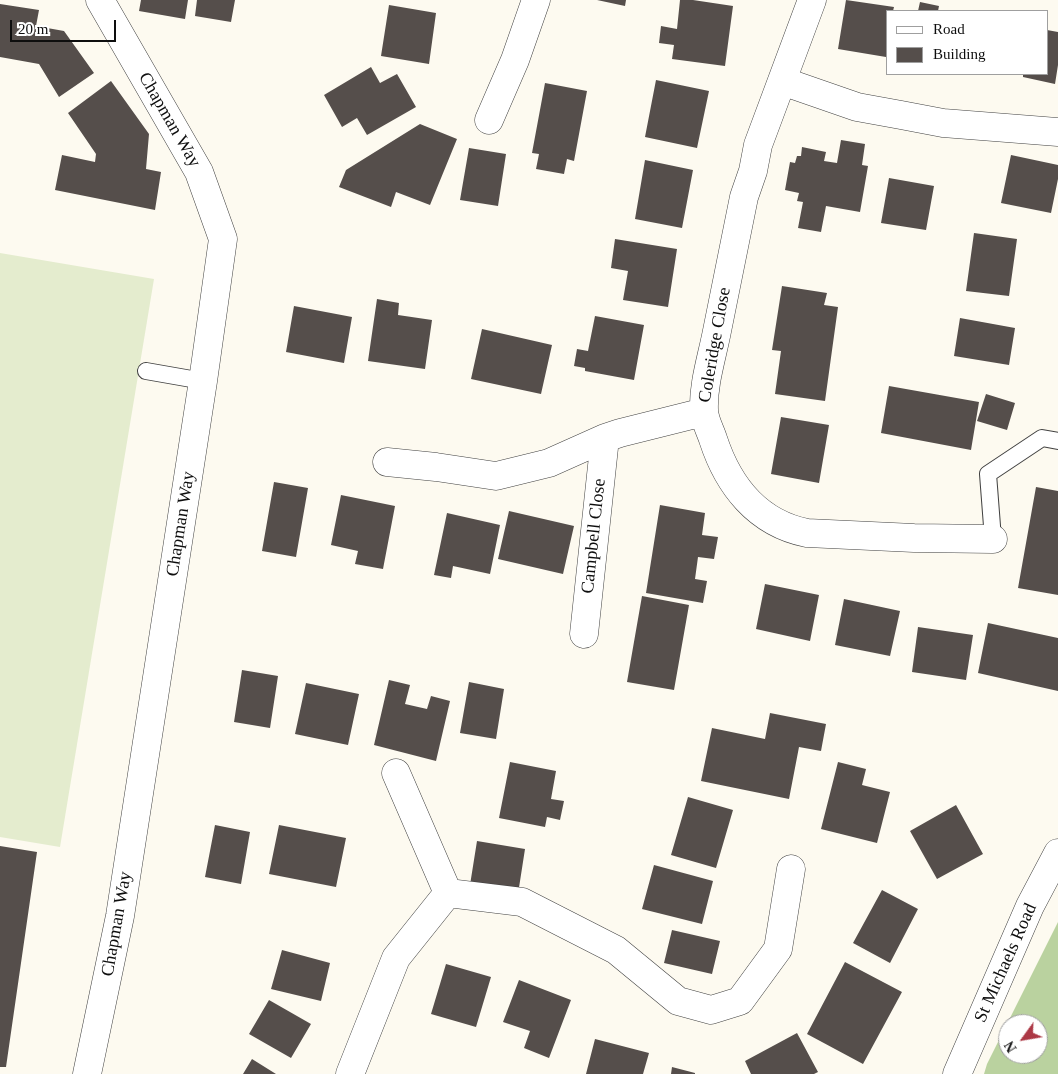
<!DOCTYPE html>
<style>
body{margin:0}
#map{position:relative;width:1058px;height:1074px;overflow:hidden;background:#fdfaf0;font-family:Georgia,serif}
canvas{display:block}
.legend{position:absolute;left:886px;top:10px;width:162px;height:65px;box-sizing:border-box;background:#fff;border:1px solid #9f9f9f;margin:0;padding:6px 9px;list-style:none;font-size:15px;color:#0e0e0e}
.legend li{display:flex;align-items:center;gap:10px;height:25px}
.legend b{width:25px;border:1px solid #9f9f9f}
.north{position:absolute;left:998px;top:1014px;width:50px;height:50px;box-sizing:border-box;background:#fff;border:1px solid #9f9f9f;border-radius:50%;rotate:238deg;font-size:14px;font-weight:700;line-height:20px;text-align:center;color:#0e0e0e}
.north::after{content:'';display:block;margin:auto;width:18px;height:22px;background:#ac3845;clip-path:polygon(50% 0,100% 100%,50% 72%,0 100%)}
.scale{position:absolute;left:10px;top:20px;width:106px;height:22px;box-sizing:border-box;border:2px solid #0e0e0e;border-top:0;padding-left:6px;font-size:15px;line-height:18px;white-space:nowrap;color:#0e0e0e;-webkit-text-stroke:4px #fff;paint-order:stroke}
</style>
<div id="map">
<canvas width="1058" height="1074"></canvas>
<ul class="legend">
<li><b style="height:6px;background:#fff"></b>Road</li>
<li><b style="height:14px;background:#554e4b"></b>Building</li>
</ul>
<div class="north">N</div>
<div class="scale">20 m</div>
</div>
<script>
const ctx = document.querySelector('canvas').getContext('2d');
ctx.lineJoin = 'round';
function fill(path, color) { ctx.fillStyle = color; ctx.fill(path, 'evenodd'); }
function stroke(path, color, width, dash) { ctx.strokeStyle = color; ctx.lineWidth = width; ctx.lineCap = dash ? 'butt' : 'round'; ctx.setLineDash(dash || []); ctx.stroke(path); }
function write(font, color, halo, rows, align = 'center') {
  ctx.font = font + ' Georgia,serif'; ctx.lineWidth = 5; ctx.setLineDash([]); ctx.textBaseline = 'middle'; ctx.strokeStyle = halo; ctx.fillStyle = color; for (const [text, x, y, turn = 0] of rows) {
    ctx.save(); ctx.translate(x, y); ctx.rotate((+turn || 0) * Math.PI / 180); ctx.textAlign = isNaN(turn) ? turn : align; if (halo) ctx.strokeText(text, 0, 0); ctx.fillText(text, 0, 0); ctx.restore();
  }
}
const forest = new Path2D(`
 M1058,922V1074H984L987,1064ZM1008,1024H1038V1054H1008Z`);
const pitch = new Path2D(`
 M0,253L154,279L60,847L0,837Z`);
const building = new Path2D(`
 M141,0H188L185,19L139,11Z
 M197,0H235L231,22L195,16Z
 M597,0H626L625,6Z
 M680,0H693L733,6L725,66L672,59L674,45L659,43L661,26L677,29Z
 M846,0L894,7L893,11H887L886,57L838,49Z
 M920,2L939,6L938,11H918Z
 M0,4L39,10L36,26L64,31L94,73L59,97L39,64L0,57Z
 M389,5L436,13L429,64L381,56Z
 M1047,30L1058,32V65L1055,84L1023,77V74H1047Z
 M371,67L380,83L397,74L416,107L367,135L357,118L342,127L324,95Z
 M656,80L709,91L697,148L645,137Z
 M111,81L149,134L146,169L161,172L155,210L55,190L62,155L95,162L96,154L68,113Z
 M545,83L587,91L574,161L567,159L564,174L536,169L539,154L532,153Z
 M420,124L457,139L430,205L396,192L391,207L339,187L346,170Z
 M841,140L865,144L862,165L868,166L860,212L826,206L821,232L798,228L803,202L797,201L799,193L785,190L790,162L795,163L797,156H801L802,147L826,152L824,161L837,163Z
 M469,148L506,154L498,206L460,200Z
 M1011,155L1058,165V179L1051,213L1001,203Z
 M645,160L693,170L682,228L635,219Z
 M889,178L934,186L926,230L881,223Z
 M974,233L1017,239L1009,296L966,291Z
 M615,239L677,249L668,307L623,300L628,271L611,268Z
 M782,286L827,293L824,305L838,307L825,401L775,394L781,351L772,350Z
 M377,299L399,303L398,315L432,320L425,369L368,361Z
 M294,306L352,317L344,363L286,352Z
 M595,316L644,325L634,380L585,371V368L574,366L577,349L588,351Z
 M960,318L1015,328L1009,365L954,356Z
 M482,329L552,345L541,394L471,379Z
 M889,386L979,402L971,450L881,433Z
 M986,394L1015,403L1007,430L977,421Z
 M781,417L829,425L819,483L771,474Z
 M274,482L308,488L296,557L262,551Z
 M1036,487L1058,491V595L1018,588Z
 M341,495L395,506L383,569L355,564L358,551L331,545Z
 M660,505L705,513L702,535L718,537L714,559L698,557L695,579L707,581L703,603L646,593Z
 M509,511L574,526L563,574L498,559Z
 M447,513L500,525L490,574L453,566L451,578L434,575Z
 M765,584L819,595L810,641L756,629Z
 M642,596L689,605L674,690L627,682Z
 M844,599L900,611L890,656L835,645Z
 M988,623L1058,638V691L978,673Z
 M918,627L973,635L966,680L912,672Z
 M242,670L278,676L270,728L234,722Z
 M389,680L410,685L405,704L427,709L431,696L450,701L436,761L374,745Z
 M469,682L504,689L496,739L460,733Z
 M306,683L359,694L348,745L295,734Z
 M770,713L826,724L821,751L799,747L789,799L701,781L712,728L765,739Z
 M510,762L556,771L551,799L564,801L560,820L547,817L545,827L499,818Z
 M838,762L866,769L862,785L890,792L877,843L821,829Z
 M688,797L733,810L716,868L671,855Z
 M956,805L983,854L937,879L910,831Z
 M215,825L250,832L241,884L205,877Z
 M279,825L346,838L336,887L269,874Z
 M477,841L525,849L518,894L470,885Z
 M0,846L37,852L6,1067H0Z
 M654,865L713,881L702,924L642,909Z
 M882,890L918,909L890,963L853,943Z
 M672,930L720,941L712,974L664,963Z
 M282,950L330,963L321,1001L271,989Z
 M845,962L902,992L863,1064L807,1034Z
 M446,964L491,977L476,1027L431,1014Z
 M519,980L571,1000L549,1058L524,1048L530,1031L503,1022Z
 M269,1000L311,1024L291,1058L249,1034Z
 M797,1033L818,1072L814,1074H751L745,1061Z
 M595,1039L649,1053L643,1074H586Z
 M252,1059L276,1074H243Z
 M672,1067L695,1073V1074H671Z`);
const service = new Path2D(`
 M146,371L203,381
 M993,539L988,474L1042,438L1058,441`);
const minor = new Path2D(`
 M812,0L758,145L753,171L744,197C735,242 726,287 717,331C712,357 703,384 704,410C704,419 710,430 713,439C728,485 757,523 807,533L914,538L993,539
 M782,81L857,107L901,115L943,123L1058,132
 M489,120L515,60L536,0
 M387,462L436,467L496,476L549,463L605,438L620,433L704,412
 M584,634L605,438
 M396,773L448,893
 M87,1074L120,916L203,381L223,239L199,172L100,0
 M350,1074L396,958L448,893L522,902L616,950L678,1001L711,1010L740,1001L778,949L791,869
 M957,1074L1030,906L1058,853`);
const streetNames = [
 ["Chapman Way",169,120,60],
 ["Coleridge Close",715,345,-80],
 ["Chapman Way",181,524,-81],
 ["Campbell Close",594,536,-84],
 ["Chapman Way",117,924,-80],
 ["St Michaels Road",1006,963,-66]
];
fill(forest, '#bad29f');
fill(pitch, '#e4ecce');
fill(building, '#554e4b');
stroke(service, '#414141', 18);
stroke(minor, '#414141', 29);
stroke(service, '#fff', 16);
stroke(minor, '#fff', 28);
write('18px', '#0e0e0e', '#fff', streetNames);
</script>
